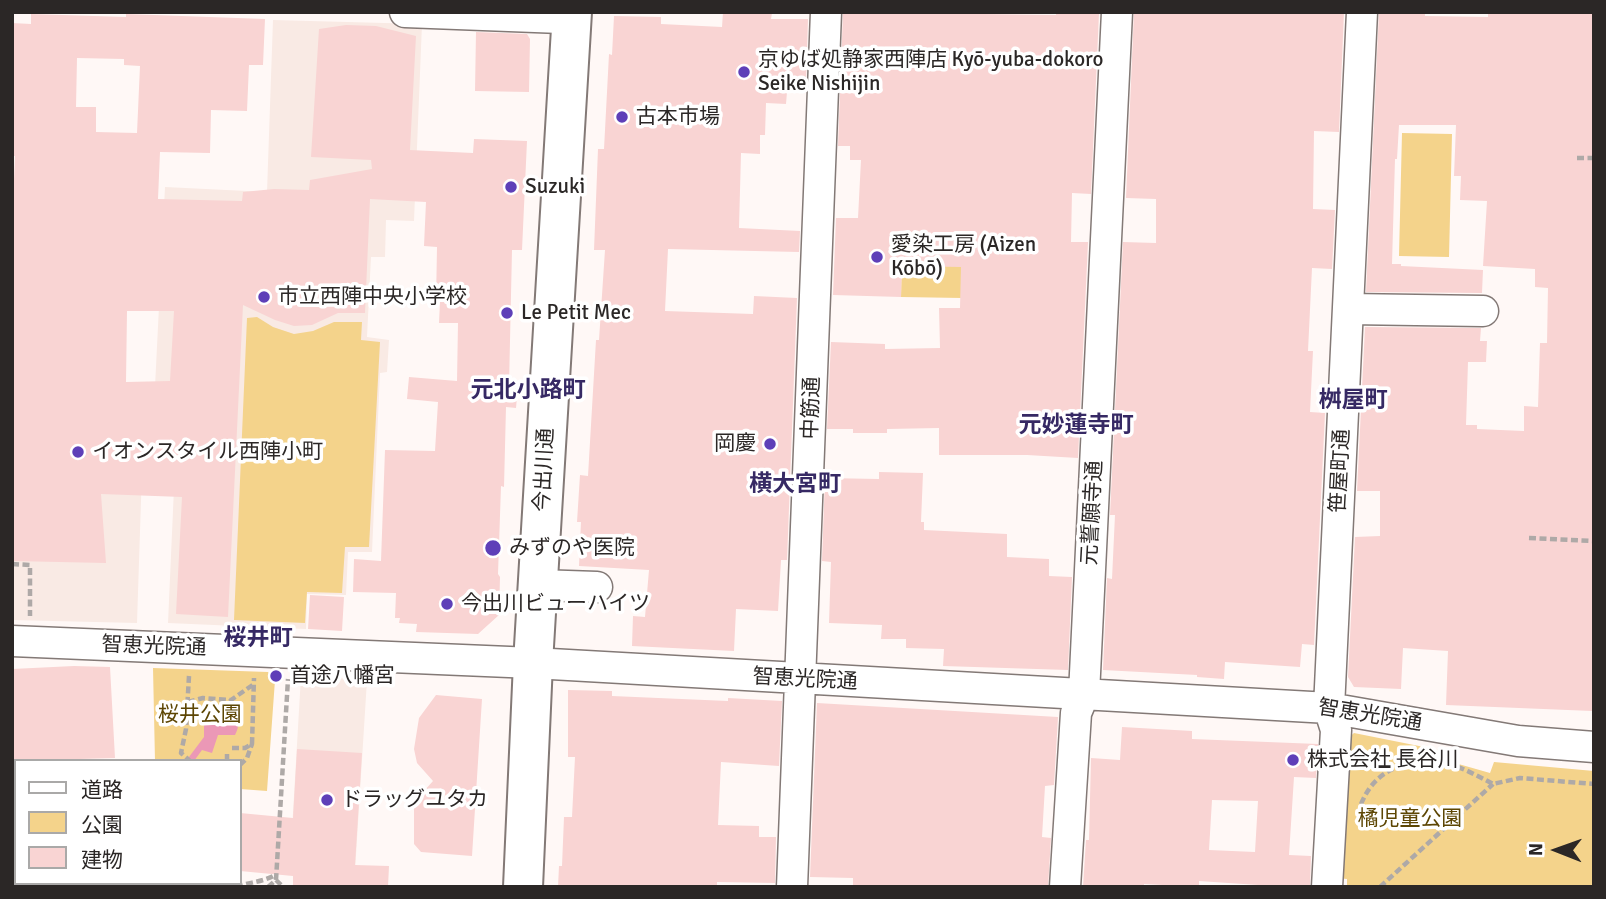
<!DOCTYPE html>
<meta charset="utf-8">
<style>
body{margin:0}
#map{position:relative;width:1606px;height:899px;overflow:hidden;background:#fff8f6;font-family:Signika,"Noto Sans JP",sans-serif}
canvas{display:block}
.frame{position:absolute;inset:0;border:14px solid #2b2726;pointer-events:none}
.legend{position:absolute;left:14px;top:759px;width:228px;height:126px;box-sizing:border-box;background:#fff;border:2px solid #aaa9a8;margin:0;padding:9px 12px;list-style:none;font-size:21px;color:#2b2726}
.legend li{display:flex;align-items:center;gap:14px;height:35px}
.legend b{width:35px;border:2px solid #aaa9a8}
.north{position:absolute;left:1522px;top:815px;width:70px;height:70px;-webkit-text-stroke:5px #fff;paint-order:stroke;rotate:271deg;font-size:19px;font-weight:700;line-height:28px;text-align:center;color:#2b2726}
.north::after{content:'';display:block;margin:auto;width:24px;height:32px;background:#2b2726;clip-path:polygon(50% 0,100% 100%,50% 72%,0 100%)}
</style>
<div id="map">
<canvas width="1606" height="899"></canvas>
<div class="frame"></div>
<ul class="legend">
<li><b style="height:9px;background:#fff"></b>道路</li>
<li><b style="height:19px;background:#f4d38b"></b>公園</li>
<li><b style="height:19px;background:#f9d4d3"></b>建物</li>
</ul>
<div class="north">N</div>
</div>
<script>
const ctx = document.querySelector('canvas').getContext('2d');
ctx.lineJoin = 'round';
function fill(path, color) { ctx.fillStyle = color; ctx.fill(path, 'evenodd'); }
function stroke(path, color, width, dash) { ctx.strokeStyle = color; ctx.lineWidth = width; ctx.lineCap = dash ? 'butt' : 'round'; ctx.setLineDash(dash || []); ctx.stroke(path); }
function write(font, color, halo, rows, align = 'center') {
  ctx.font = font + ' Signika,"Noto Sans JP",sans-serif'; ctx.lineWidth = 7; ctx.setLineDash([]); ctx.textBaseline = 'middle'; ctx.strokeStyle = halo; ctx.fillStyle = color; for (const [text, x, y, turn = 0] of rows) {
    ctx.save(); ctx.translate(x, y); ctx.rotate((+turn || 0) * Math.PI / 180); ctx.textAlign = isNaN(turn) ? turn : align; if (halo) ctx.strokeText(text, 0, 0); ctx.fillText(text, 0, 0); ctx.restore();
  }
}
const built = new Path2D(`
 M273,20L422,24L414,221L386,220L385,257H371L367,337L389,340L387,372L380,373L372,552H348L346,595L307,594L306,629L168,623L174,488L150,486L165,187L267,192Z
 M12,408L144,409L137,623L12,620Z
 M301,676L367,680L354,887H293L295,848L291,847Z`);
const green = new Path2D(`
 M1402,133L1452,134L1449,257L1399,256Z
 M902,244L963,259L962,298L901,297Z
 M257,317L273,327L294,334L313,331L334,322H362L361,340L380,342L369,547H345L342,593L307,592L305,623L234,620L247,318Z
 M153,668L268,672L275,680L267,791L240,789V761H155Z
 M1354,733L1449,752L1448,761L1490,773L1494,762L1594,771V887H1347V879L1336,878L1346,740Z
 M156,883H229V887H157Z`);
const water = new Path2D(`
 M210,710C225,711 246,716 235,735H218L212,753L202,750L194,761H186L204,737V726Z`);
const building = new Path2D(`
 M723,12L772,13L771,19H808L806,81L788,80L786,104L766,103L765,135H760V154L741,153L739,228L800,231L799,252L668,249L665,311L753,314L754,296L797,298L787,560H781L778,611L736,609L734,651L632,646L633,616L645,617L649,570L579,566L581,522H577L580,475L588,476L596,340H599L605,250H594L598,149H604L609,54L612,55L614,16L661,17V24L722,27Z
 M843,12L1056,15V12L1099,13L1091,194L1072,193L1071,242H1088L1078,458L1027,455H939V428L887,429V433H853V429H827L831,342L885,344V349L940,348L939,308H960L961,267L902,266L901,297L833,295L836,218H858L861,160H850V146H838Z
 M1134,12H1344L1339,132L1314,131L1313,209L1335,210L1332,269L1312,268L1308,351H1313L1310,412L1325,413L1314,645L1302,644L1300,667L1225,662L1224,679L1197,677V675L1103,670L1107,578L1112,579L1115,515H1110L1123,242L1156,243V199L1126,198Z
 M1379,12H1425V16L1488,17V12H1594L1592,711L1446,705L1448,651L1403,648L1401,689L1354,687L1348,677L1355,537L1380,536V491H1357L1365,327L1481,328L1480,341H1487L1486,362H1468L1466,425H1477V429L1524,431V406L1538,407L1540,343H1547L1548,288L1535,287V269L1483,266L1487,201L1460,200L1461,176H1454L1456,125H1399L1397,159H1395L1392,264H1401V266L1483,270L1482,293L1366,292Z
 M31,14L126,17V14L265,19L263,65H249L247,111L211,110L210,153L160,152L158,199L242,201L243,192L274,189L309,190L310,180L372,169L371,160L311,157L319,29L346,25L376,26L416,36L410,150L473,153L474,139L527,141L522,250H512L509,386H518L516,408L506,407L504,487L501,486L498,574L500,577L499,615L478,634L416,632L417,624L399,623L400,618H395L396,593L353,592L354,559L381,561L385,450L435,451L438,402L407,399L409,377L457,381L458,323H439L440,302H436L437,247L424,246L426,202L370,199L365,313H338L312,325L294,326L275,320L243,305L228,617L176,614L182,497L101,494L106,563L12,561V224L15,156H12V23L31,24ZM77,58L124,59V65L140,66L137,133L96,132V107H76ZM127,311H174L170,381L126,382Z
 M476,32L527,34L530,39L529,92L475,91Z
 M879,472L923,473L921,522H924V530L1007,534V557L1049,559V576L1072,577L1068,670L943,666L944,649L906,648V639H881L882,625L829,623L831,562L822,561L825,478L879,479Z
 M310,595L344,597L342,631L308,629Z
 M74,666L110,667L115,758L12,761V669Z
 M568,690L612,691V696L728,701V698L782,701L779,766L721,762L718,825L759,826V837H776L775,883L717,882V887H558L559,866H562L564,817H572L575,757H568Z
 M436,695L482,699L472,856L421,852L414,844V802L433,781L417,763L414,749L419,718Z
 M817,703L1058,717L1054,785L1045,786L1042,837L1051,838L1048,887H853V878L810,877Z
 M1122,727L1192,731V739L1318,744L1316,778L1294,777L1289,855L1311,856L1310,887H1258V885L1199,881V887L1144,884V887H1083L1086,840H1089L1091,758L1120,760ZM1212,800L1258,801L1255,852L1209,850Z
 M297,749L362,753L355,865L389,866L388,887H293V876L240,871V813L293,818Z`);
const path = new Path2D(`
 M1577,158H1594
 M1529,538L1594,541
 M12,564L30,565V616
 M189,676L186,729L181,753L190,761
 M188,702L203,698L231,700
 M224,710L231,700L254,684
 M232,748H245L252,744L254,678
 M227,761V753
 M240,765L247,758L252,744
 M1361,804C1369,785 1380,774 1399,766C1432,751 1463,768 1493,784L1520,778L1594,784
 M276,880L283,887
 M189,883V887
 M236,887C250,882 263,882 275,875
 M268,887L276,880L288,679
 M1380,887L1493,784`);
const minor = new Path2D(`
 M405,12L561,18L565,12
 M1349,309L1483,311
 M538,585L597,587
 M12,641L533,663L1329,708L1518,741L1594,747
 M792,887L826,12
 M1065,887L1076,713L1084,694L1117,12
 M1327,887L1336,730L1329,708L1362,12`);
const major = new Path2D(`
 M523,887L533,663L572,12`);
const markers = [
 [744,72,7,"#5e3fb8"],
 [622,117,7,"#5e3fb8"],
 [511,187,7,"#5e3fb8"],
 [877,257,7,"#5e3fb8"],
 [264,297,7,"#5e3fb8"],
 [507,313,7,"#5e3fb8"],
 [770,444,7,"#5e3fb8"],
 [78,452,7,"#5e3fb8"],
 [493,548,9,"#5e3fb8"],
 [447,604,7,"#5e3fb8"],
 [276,676,7,"#5e3fb8"],
 [1293,760,7,"#5e3fb8"],
 [327,800,7,"#5e3fb8"]
];
const poiNames = [
 ["京ゆば処静家西陣店 Kyō-yuba-dokoro",758,60],
 ["Seike Nishijin",758,84],
 ["古本市場",636,117],
 ["Suzuki",525,187],
 ["愛染工房 (Aizen",891,245],
 ["Kōbō)",891,269],
 ["市立西陣中央小学校",278,297],
 ["Le Petit Mec",521,313],
 ["岡慶",756,444,"right"],
 ["イオンスタイル西陣小町",92,452],
 ["みずのや医院",509,548],
 ["今出川ビューハイツ",461,604],
 ["首途八幡宮",290,676],
 ["株式会社 長谷川",1307,760],
 ["ドラッグユタカ",341,800]
];
const streetNames = [
 ["中筋通",812,408,-88],
 ["今出川通",545,470,-87],
 ["笹屋町通",1341,471,-87],
 ["元誓願寺通",1093,513,-87],
 ["智恵光院通",154,647,2],
 ["智恵光院通",805,680,3],
 ["智恵光院通",1370,716,9]
];
const parkNames = [
 ["桜井公園",200,715],
 ["橘児童公園",1410,819]
];
const neighbourhoodNames = [
 ["元北小路町",528,391],
 ["桝屋町",1353,401],
 ["元妙蓮寺町",1076,426],
 ["横大宮町",795,485],
 ["桜井町",258,639]
];
fill(built, '#f9eae4');
fill(green, '#f4d38b');
fill(water, '#eb98b6');
fill(building, '#f9d4d3');
stroke(minor, '#837976', 33);
stroke(major, '#837976', 42);
stroke(path, '#aea9a7', 4.5, [7, 3.5]);
stroke(minor, '#fff', 30);
stroke(major, '#fff', 38);
for (const [x, y, r, color] of markers) { const dot = new Path2D(); dot.arc(x, y, r, 0, 2 * Math.PI); ctx.fillStyle = color; ctx.fill(dot); stroke(dot, '#fff', 2.5); }
write('21px', '#2b2726', '#fff', poiNames, 'left');
write('21px', '#2b2726', '#fff', streetNames);
write('21px', '#5d4604', '#fff', parkNames);
write('bold 23px', '#362964', '#fff', neighbourhoodNames);
</script>
